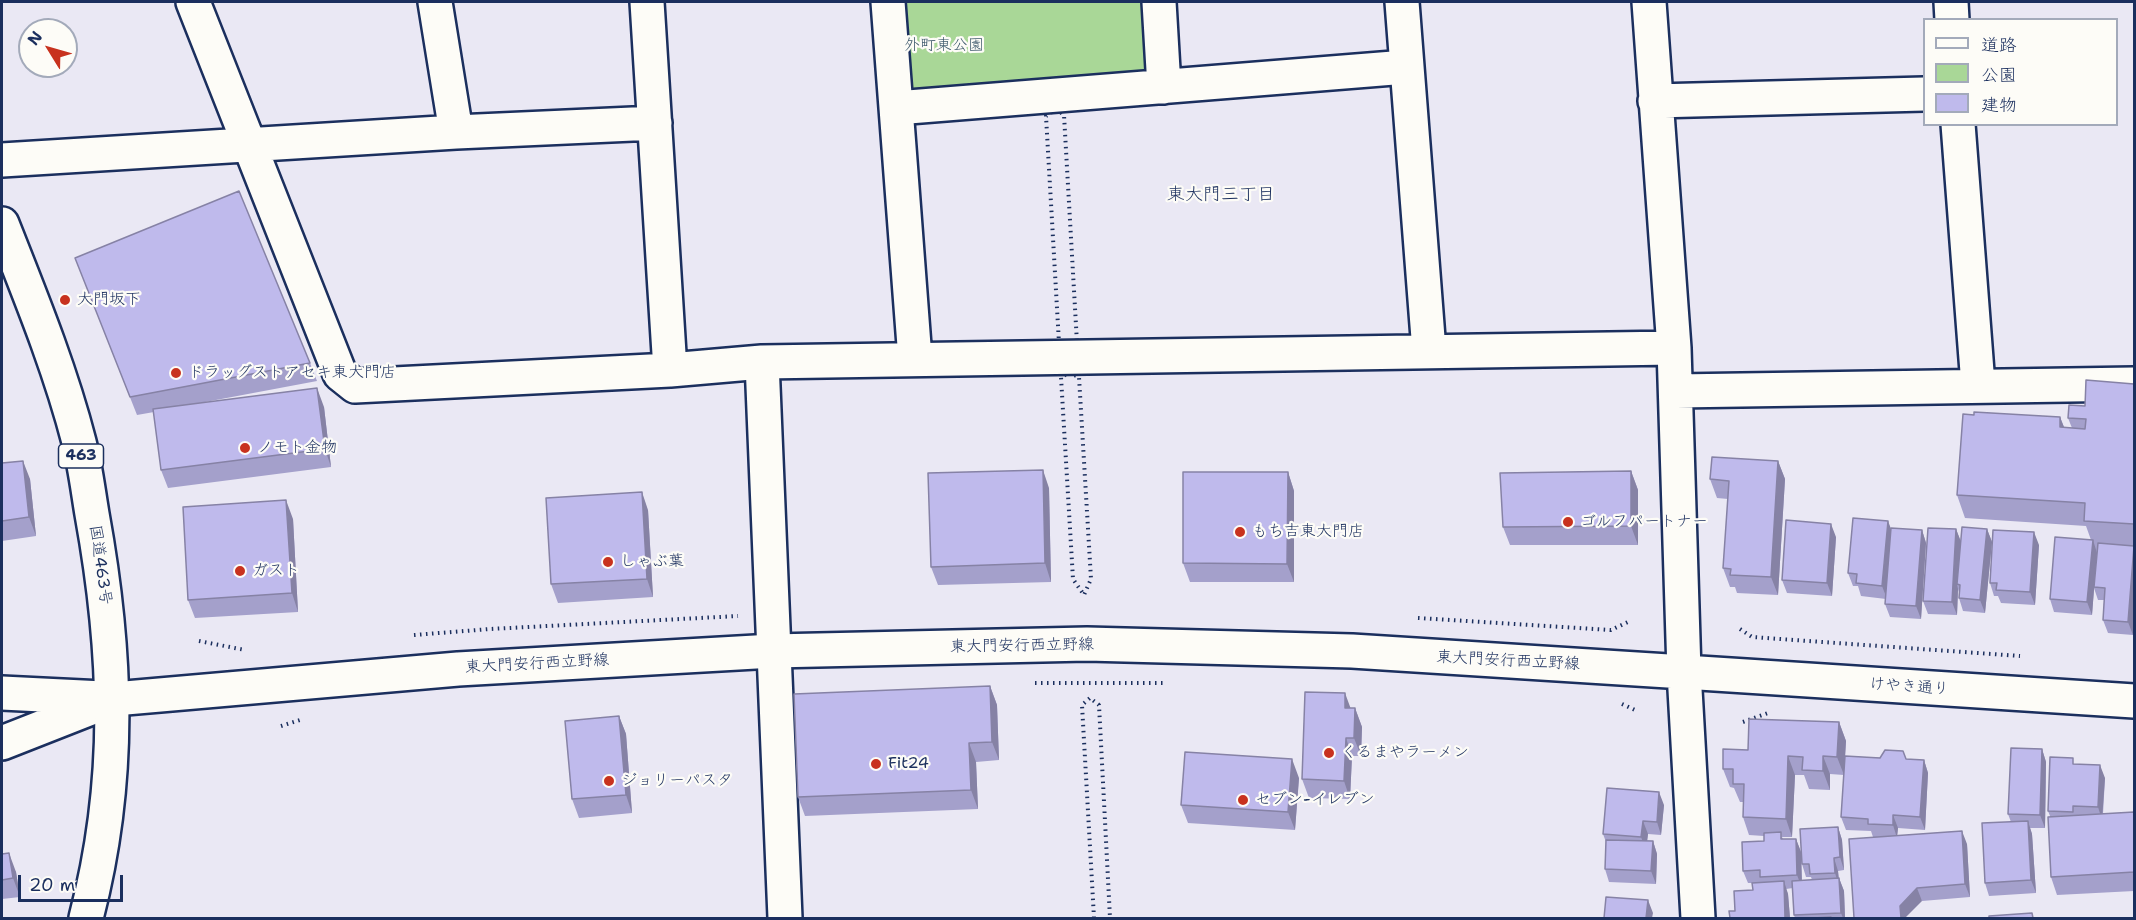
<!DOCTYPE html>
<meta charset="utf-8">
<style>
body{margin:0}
#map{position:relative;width:2136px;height:920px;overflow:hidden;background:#eae8f4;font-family:"Shantell Sans","Klee One",sans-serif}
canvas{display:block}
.frame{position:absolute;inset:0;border:3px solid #1b2f5e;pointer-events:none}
.legend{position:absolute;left:1923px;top:18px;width:195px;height:108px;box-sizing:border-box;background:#fdfcf7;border:2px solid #a3aaba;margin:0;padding:8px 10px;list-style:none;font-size:18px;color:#1b2f5e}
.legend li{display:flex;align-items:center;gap:12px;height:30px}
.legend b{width:30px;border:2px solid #a3aaba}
.north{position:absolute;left:18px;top:18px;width:60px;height:60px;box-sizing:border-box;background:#fdfcf7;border:2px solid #a3aaba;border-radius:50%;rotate:307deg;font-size:16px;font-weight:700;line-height:24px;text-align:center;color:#1b2f5e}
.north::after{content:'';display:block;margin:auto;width:21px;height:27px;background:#c8321e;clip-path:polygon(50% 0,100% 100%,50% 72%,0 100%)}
.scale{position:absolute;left:18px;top:875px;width:105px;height:27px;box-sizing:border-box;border:3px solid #1b2f5e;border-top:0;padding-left:8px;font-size:18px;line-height:21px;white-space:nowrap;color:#1b2f5e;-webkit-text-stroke:4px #fdfcf7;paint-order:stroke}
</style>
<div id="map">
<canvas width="2136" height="920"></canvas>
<div class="frame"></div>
<ul class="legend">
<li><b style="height:8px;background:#fdfcf7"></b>道路</li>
<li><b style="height:16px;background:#a9d797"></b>公園</li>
<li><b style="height:16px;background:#bfbaec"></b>建物</li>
</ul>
<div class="north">N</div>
<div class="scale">20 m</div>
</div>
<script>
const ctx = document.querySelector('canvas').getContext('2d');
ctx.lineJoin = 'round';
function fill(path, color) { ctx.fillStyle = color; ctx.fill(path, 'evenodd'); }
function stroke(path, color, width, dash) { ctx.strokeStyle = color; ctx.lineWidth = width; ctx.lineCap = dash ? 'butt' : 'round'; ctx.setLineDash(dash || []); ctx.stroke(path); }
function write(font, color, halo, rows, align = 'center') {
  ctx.font = font + ' "Shantell Sans","Klee One",sans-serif'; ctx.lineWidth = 4.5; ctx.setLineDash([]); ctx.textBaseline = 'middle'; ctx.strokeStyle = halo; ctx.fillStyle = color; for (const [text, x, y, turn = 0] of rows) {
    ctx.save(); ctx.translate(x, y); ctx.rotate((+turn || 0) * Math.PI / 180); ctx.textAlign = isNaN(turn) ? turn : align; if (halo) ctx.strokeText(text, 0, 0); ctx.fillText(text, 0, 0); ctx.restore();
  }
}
const green = new Path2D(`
 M896,2H1151L1155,71L914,93L901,82Z`);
const path = new Path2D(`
 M1056,109L1064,115L1077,343L1069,348L1059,343L1046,116Z
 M1069,373L1079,377L1091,579L1084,595L1073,579L1061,377Z
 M1418,618L1611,630L1628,622
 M1740,629L1752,637L2020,656
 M414,635L490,629L738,616
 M199,641L245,650
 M1035,683H1165
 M1622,704L1635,710
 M1743,722L1768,713
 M281,726L303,719
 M1094,918L1082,705L1090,698L1099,705L1110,918`);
const minor = new Path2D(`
 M193,2L340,374L355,386L670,370L762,362L1674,348
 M435,2L456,132
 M647,2L670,370
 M888,2L915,359
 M1159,2L1164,87
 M1402,2L1429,351
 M1649,2L1674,348L1684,672L2134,701
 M1951,2L1952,20
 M1655,101L1924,94
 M896,108L1406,67
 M1958,124L1978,385
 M2,160L456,132L655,123
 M762,362L785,918
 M1676,391L2134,384
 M2,693L103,698
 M2,743L114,699`);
const major = new Path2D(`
 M114,699L458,669L773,651L1087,644L1352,651L1684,672L1698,918`);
const highway = new Path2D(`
 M2,224C30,295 60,368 79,442C85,465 88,490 92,514C117,652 122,781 86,918`);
const wall = new Path2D(`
 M75,258L310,363L317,381L200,403L324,407L331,467L168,488L161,470L154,412L137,415Z
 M2134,384V613L2133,635L2108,633L2103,620L2104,600H2098L2094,588L2092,615L2054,612L2050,599L2091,540L2086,526L1965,518L1957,495L2060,417L2064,427L2072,428L2068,418L2085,406Z
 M1778,461L1785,479L1778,595L1737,593L1735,587H1730L1723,568L1728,499L1717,498L1710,479Z
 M2,463L30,479L36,536L2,541Z
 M1631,471L1638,490V545H1510L1503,527Z
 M1288,472L1294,491V582H1190L1183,563Z
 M1049,488L1051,582L938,585L931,567Z
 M648,510L653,597L558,603L551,584Z
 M293,519L298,612L195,618L188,600Z
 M1888,521L1890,529L1922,530L1926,543L1921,619L1890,617L1885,604L1886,599L1861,596L1858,586H1853L1848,573Z
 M1956,529L1961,542L1987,529L1992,542L1985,613L1963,611L1959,598V592L1958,589L1957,615L1928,614L1923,601Z
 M1836,537L1832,596L1787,593L1782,580Z
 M2039,545L2035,605L2001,603L1998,596H1994L1990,583Z
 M990,686L997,705L999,760L976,762L978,809L805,816L798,797Z
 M1351,708H1355L1362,727L1361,756H1352L1350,799L1309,798L1302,779Z
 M619,716L626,734L632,813L579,818L572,799Z
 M1839,722L1846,741L1845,756L1924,760L1928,773L1925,830L1898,828L1897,835L1967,844L1970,897L1922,901L1873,837L1871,831L1846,830L1841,817L1844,775L1830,774V790L1809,789L1804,775H1795L1792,837H1782L1783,839H1796L1801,852L1802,880H1812L1811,877H1806L1802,864L1838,827L1842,840L1844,870L1838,871L1839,878L1844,891L1845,918H1795L1794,915L1793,888L1786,889L1788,894L1790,918H1730L1753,890L1762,883H1748L1743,871L1764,841V836L1749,835L1743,817V802H1740L1734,788L1730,787L1723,769L1748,750Z
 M2042,749L2046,762L2045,828H2030L2032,834L2036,893L1989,896L1985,883L2011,822L2008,814Z
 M2075,764L2105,778L2103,814L2134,812V891L2057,895L2051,877L2050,816L2048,811Z
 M1299,778L1295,830L1188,823L1181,805Z
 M1664,805L1661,835L1648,834L1647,841H1653L1657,854L1656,884L1609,882L1605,869L1606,842L1603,834Z
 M2,854L16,872L20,897L2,899Z`);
const shadedWall = new Path2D(`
 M317,388L324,407L331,467L325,449Z
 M2060,417L2069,440L2060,427Z
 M23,461L30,479L36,536L29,517Z
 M1778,461L1785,479L1778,595L1771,577Z
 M1043,470L1049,488L1051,582L1045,563Z
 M1631,471L1638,490V545L1631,526Z
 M1288,472L1294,491V582L1287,564Z
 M642,492L648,510L653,597L647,579Z
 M286,500L293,519L298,612L292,593Z
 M1888,521L1893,534L1887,599L1882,586Z
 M1831,524L1836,537L1832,596L1827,583Z
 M1956,529L1961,542L1957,584L1958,589L1957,615L1952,602Z
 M1987,529L1992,542L1985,613L1980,600Z
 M1922,530L1926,543L1921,619L1916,606Z
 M2034,532L2039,545L2035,605L2030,592Z
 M2093,540L2097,553L2092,615L2087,602Z
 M2134,546V613L2133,635L2128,622Z
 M990,686L997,705L999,760L992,742Z
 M1345,693L1352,712L1345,708Z
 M1355,708L1362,727L1361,756L1354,738Z
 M619,716L626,734L632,813L626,795Z
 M1839,722L1846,741L1844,775L1837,757Z
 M1346,738L1352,756L1350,799L1344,781Z
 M969,743L976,762L978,809L971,790Z
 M2042,749L2046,762L2045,828L2040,815Z
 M1788,756L1795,775L1792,837L1786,819Z
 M1823,756L1830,774V790L1823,771Z
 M1292,759L1299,778L1295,830L1288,812Z
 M1924,760L1928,773L1925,830L1920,817Z
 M2100,765L2105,778L2102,820L2098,807Z
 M1659,792L1664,805L1661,835L1657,822Z
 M1893,815L1898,828L1897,838L1893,825Z
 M1643,821L1648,834L1646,850L1641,837Z
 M2028,821L2032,834L2036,893L2031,880Z
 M1838,827L1842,840L1844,870L1840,857Z
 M1962,831L1967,844L1970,897L1965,884Z
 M1796,839L1801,852L1802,888L1797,875Z
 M1653,841L1657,854L1656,884L1651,871Z
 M9,853L16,872L20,897L13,878Z
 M1834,858L1838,871L1839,886L1835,873Z
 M1839,878L1844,891L1845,918H1843L1841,913Z
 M1784,881L1788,894L1790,918H1785Z
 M1917,888L1922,901L1905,918H1901L1900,906Z
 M1648,900L1653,913L1652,918H1646Z`);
const building = new Path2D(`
 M239,191L310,363L130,397L75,258Z
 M2086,380L2134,384V524L2084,521L2085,503L1957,495L1963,414L1974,415V412L2060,417V427L2085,429L2086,419L2068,418L2069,405L2085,406Z
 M317,388L325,449L161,470L153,409Z
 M1712,457L1778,461L1771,577L1730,575L1731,569L1723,568L1729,481L1710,479Z
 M23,461L29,517L2,521V463Z
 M1043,470L1045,563L931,567L928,473Z
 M1631,471V526L1503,527L1500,473Z
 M1183,472H1288L1287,564L1183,563Z
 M642,492L647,579L551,584L546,498Z
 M286,500L292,593L188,600L183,507Z
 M1853,518L1888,521L1882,586L1856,583L1857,574L1848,573Z
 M1786,520L1831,524L1827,583L1782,580Z
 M1962,527L1987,529L1980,600L1959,598L1960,585L1957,584Z
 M1891,528L1922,530L1916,606L1885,604Z
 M1928,528L1956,529L1952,602L1923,601Z
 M1993,530L2034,532L2030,592L1996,590L1997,583H1990Z
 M2055,537L2093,540L2087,602L2050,599Z
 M2098,543L2134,546L2128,622L2103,620L2105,588L2094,587Z
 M990,686L992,742L969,743L971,790L798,797L794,694Z
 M1305,692L1345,693V708H1355L1354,738H1346L1344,781L1302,779Z
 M619,716L626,795L572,799L565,721Z
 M1749,719L1839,722L1837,757L1823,756V771L1802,770L1803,757L1788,756L1786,819L1743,817L1744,784H1733V769H1723V749L1748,750Z
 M2011,748L2042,749L2040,815L2008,814Z
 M1885,750L1903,751L1906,759L1924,760L1920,817L1893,815V825L1868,824V819L1841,817L1845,756L1880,758Z
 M1185,752L1292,759L1288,812L1181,805Z
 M2050,757L2073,758V764L2100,765L2098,807L2073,806V812L2048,811Z
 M1607,788L1659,792L1657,822L1643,821L1641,837L1603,834Z
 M2134,812V872L2051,877L2048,817Z
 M2028,821L2031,880L1985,883L1982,823Z
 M1838,827L1840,857L1834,858L1835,873L1810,874L1809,864H1802L1800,829Z
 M1962,831L1965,884L1917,888L1900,906L1901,918H1854L1849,839Z
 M1781,832V839H1796L1797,875L1760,877V870L1743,871L1742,842L1764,841V833Z
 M1606,840L1653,841L1651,871L1605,869Z
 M9,853L13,878L2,880V854Z
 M1839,878L1841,913L1794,915L1792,881Z
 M1784,881L1785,918H1730L1729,911H1735L1734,891L1753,890L1752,883Z
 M1606,897L1648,900L1646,918H1604Z
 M2032,913L2033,918H1989V916Z
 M1831,917V918H1813Z`);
const markers = [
 [65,300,6,"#c8321e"],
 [176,373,6,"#c8321e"],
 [245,448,6,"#c8321e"],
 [1568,522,6,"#c8321e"],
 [1240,532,6,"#c8321e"],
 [608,562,6,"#c8321e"],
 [240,571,6,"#c8321e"],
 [1329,753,6,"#c8321e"],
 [876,764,6,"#c8321e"],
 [609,781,6,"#c8321e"],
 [1243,800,6,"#c8321e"]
];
const shields = [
 [81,456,45]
];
const shieldNames = [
 ["463",81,456]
];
const parkNames = [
 ["外町東公園",944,46]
];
const poiNames = [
 ["大門坂下",77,300],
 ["ドラッグストアセキ東大門店",188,373],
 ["ノモト金物",257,448],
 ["ゴルフパートナー",1580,522],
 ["もち吉東大門店",1252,532],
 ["しゃぶ葉",620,562],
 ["ガスト",252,571],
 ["くるまやラーメン",1341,753],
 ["Fit24",888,764],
 ["ジョリーパスタ",621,781],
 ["セブン-イレブン",1255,800]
];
const streetNames = [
 ["国道463号",100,565,82],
 ["東大門安行西立野線",1022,646,-1],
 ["東大門安行西立野線",1508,661,3],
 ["東大門安行西立野線",537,664,-3],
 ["けやき通り",1909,687,4]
];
const neighbourhoodNames = [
 ["東大門三丁目",1221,195]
];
fill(green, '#a9d797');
stroke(minor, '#1b2f5e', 38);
stroke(major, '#1b2f5e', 38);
stroke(highway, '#1b2f5e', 38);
stroke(path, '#1b2f5e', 4, [1.5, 4.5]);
stroke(minor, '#fdfcf7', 33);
stroke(major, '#fdfcf7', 33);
stroke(highway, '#fdfcf7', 33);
fill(wall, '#a4a0cb');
fill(shadedWall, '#8682a5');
fill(building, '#bfbaec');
stroke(building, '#8682a5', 1.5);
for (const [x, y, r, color] of markers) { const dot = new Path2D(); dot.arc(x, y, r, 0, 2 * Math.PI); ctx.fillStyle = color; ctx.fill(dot); stroke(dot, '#fdfcf7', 2); }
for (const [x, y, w] of shields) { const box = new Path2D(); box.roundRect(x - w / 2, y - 12, w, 24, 4.5); ctx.fillStyle = '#fdfcf7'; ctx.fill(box); stroke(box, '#1b2f5e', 1.5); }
write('bold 15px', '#1b2f5e', null, shieldNames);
write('16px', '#3e596c', '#fdfcf7', parkNames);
write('16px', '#1b2f5e', '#fdfcf7', poiNames, 'left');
write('16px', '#1b2f5e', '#fdfcf7', streetNames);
write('18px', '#1b2f5e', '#fdfcf7', neighbourhoodNames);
</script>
